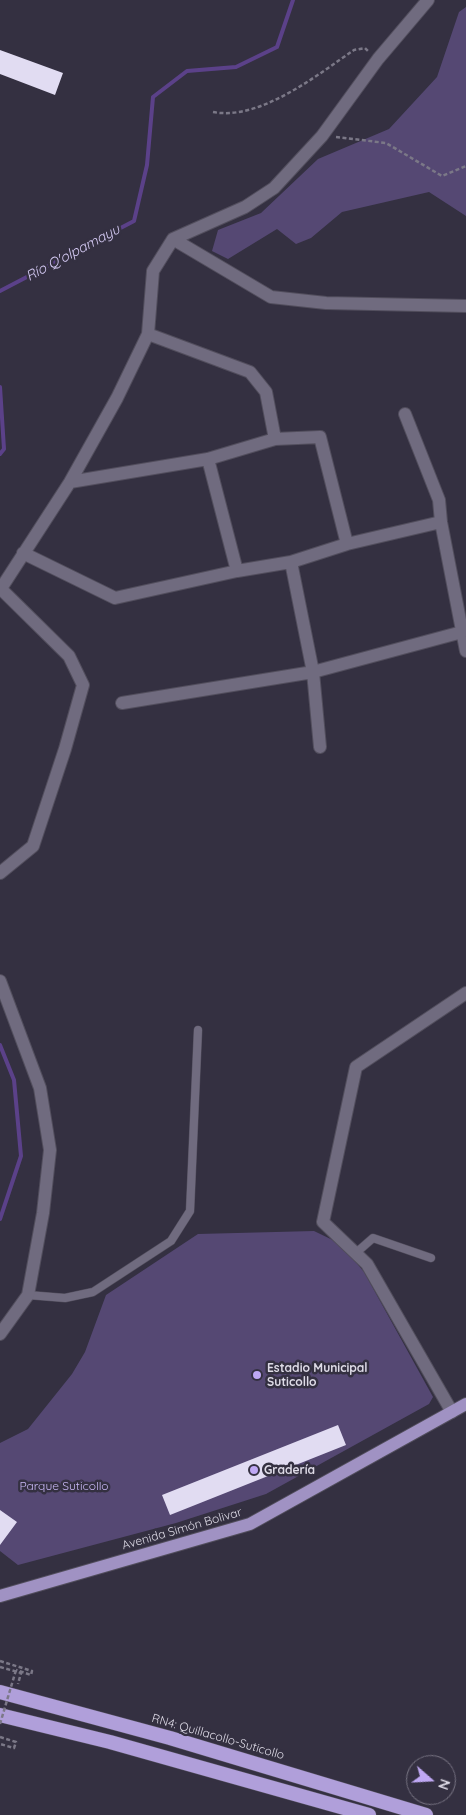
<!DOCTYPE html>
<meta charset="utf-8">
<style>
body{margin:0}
#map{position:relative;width:466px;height:1815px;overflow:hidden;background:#343041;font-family:Quicksand,sans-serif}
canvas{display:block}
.north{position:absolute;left:406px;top:1755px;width:50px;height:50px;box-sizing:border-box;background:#343041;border:1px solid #787483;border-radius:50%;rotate:109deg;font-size:14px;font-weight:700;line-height:20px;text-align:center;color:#dedbe7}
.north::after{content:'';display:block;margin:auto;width:18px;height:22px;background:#bfa8f4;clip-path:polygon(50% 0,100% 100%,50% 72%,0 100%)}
</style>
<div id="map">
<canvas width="466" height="1815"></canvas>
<div class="north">N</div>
</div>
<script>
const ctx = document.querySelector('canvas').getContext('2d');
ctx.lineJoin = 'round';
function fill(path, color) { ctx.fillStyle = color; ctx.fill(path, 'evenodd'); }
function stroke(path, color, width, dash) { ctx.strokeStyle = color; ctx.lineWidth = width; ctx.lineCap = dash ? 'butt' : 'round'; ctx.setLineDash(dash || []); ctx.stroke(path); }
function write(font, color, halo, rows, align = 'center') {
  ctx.font = font + ' Quicksand,sans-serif'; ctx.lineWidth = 5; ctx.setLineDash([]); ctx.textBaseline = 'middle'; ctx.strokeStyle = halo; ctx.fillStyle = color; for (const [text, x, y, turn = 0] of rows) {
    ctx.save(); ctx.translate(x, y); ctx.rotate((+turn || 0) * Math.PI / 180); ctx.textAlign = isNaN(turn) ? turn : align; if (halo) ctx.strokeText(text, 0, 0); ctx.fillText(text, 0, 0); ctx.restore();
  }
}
const green = new Path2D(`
 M466,7V216L429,192L342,212L311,238L296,244L277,229L228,259L212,251L218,230L261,213L318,159L389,129L437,77L459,12Z
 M314,1231L341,1244L364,1272L433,1397L429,1404L266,1494L176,1523L18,1565L0,1551V1443L28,1429L72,1374L85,1352L106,1295L198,1234Z`);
const stream = new Path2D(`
 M0,291L134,221L147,165L153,97L187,71L236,67L277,47L293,0
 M0,387L4,449L0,454
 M0,1045L14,1080L21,1156L0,1219`);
const building = new Path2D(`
 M0,50L63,73L55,95L0,74Z
 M338,1425L346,1445L170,1515L162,1495Z
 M0,1510L17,1522L0,1545Z`);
const path = new Path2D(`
 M213,112C260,121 317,75 354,50L365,48L369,52
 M336,137L386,143L442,176L466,166
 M0,1661L32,1671L31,1675L16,1670
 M0,1667L21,1673L18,1684
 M0,1737L16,1742L14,1748L0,1744`);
const service = new Path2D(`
 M357,1252L373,1238L431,1258
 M28,1295L65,1298L93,1292L171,1241L190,1211L198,1030`);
const minor = new Path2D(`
 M173,239L271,297L326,303L466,306
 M148,334L250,372L266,392L275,439
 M405,414L439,500L441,522L466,651
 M208,459L237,571
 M70,482L208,459L275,439L320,437L347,544
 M23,553L115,598L237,571L291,562L347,544L441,522
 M291,562L313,672L320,747
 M0,590L70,482L117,398L148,334L153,271L173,239L245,207L274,188L322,136L378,59L428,0
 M122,703L313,672L462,632
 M0,873L33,846L65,749L83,685L69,656L1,589
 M0,981L40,1088L50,1150L43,1213L28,1295L0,1334
 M452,1412L367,1264L323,1222L356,1067L466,993`);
const primary = new Path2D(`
 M0,1596L250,1524L466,1404`);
const trunk = new Path2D(`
 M0,1692L170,1738L426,1815
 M0,1715L110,1742L369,1815`);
const pathBridge = new Path2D(`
 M0,1724L16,1670`);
const markers = [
 [257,1375,5,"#bfa8f4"],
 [254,1470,5,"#bfa8f4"]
];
const poiNames = [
 ["Estadio Municipal",267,1368],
 ["Suticollo",267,1382],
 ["Gradería",264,1470]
];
const parkNames = [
 ["Parque Suticollo",64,1486]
];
const streetNames = [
 ["Avenida Simón Bolivar",182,1529,-16],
 ["RN4: Quillacollo-Suticollo",218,1737,16]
];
const waterNames = [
 ["Río Q'olpamayu",73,253,-28]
];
fill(green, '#554873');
stroke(stream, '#5b4189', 4);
fill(building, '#e1dcf2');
stroke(service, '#524e5d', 9);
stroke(minor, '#524e5d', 14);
stroke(primary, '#524e5d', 14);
stroke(trunk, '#524e5d', 15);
stroke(path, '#7b7887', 2.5, [4, 2.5]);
stroke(service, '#706b7f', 8);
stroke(minor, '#706b7f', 12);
stroke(primary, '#a092c3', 12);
stroke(trunk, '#b09fda', 14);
stroke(pathBridge, '#7b7887', 2.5, [4, 2.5]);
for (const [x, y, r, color] of markers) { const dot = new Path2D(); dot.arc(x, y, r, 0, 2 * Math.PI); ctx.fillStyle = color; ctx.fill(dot); stroke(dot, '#343041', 2); }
write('bold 12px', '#dedbe7', '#343041', poiNames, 'left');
write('12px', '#c8b7f4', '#343041', parkNames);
write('12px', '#dedbe7', '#343041', streetNames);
write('italic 14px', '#d8cdf7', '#343041', waterNames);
</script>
